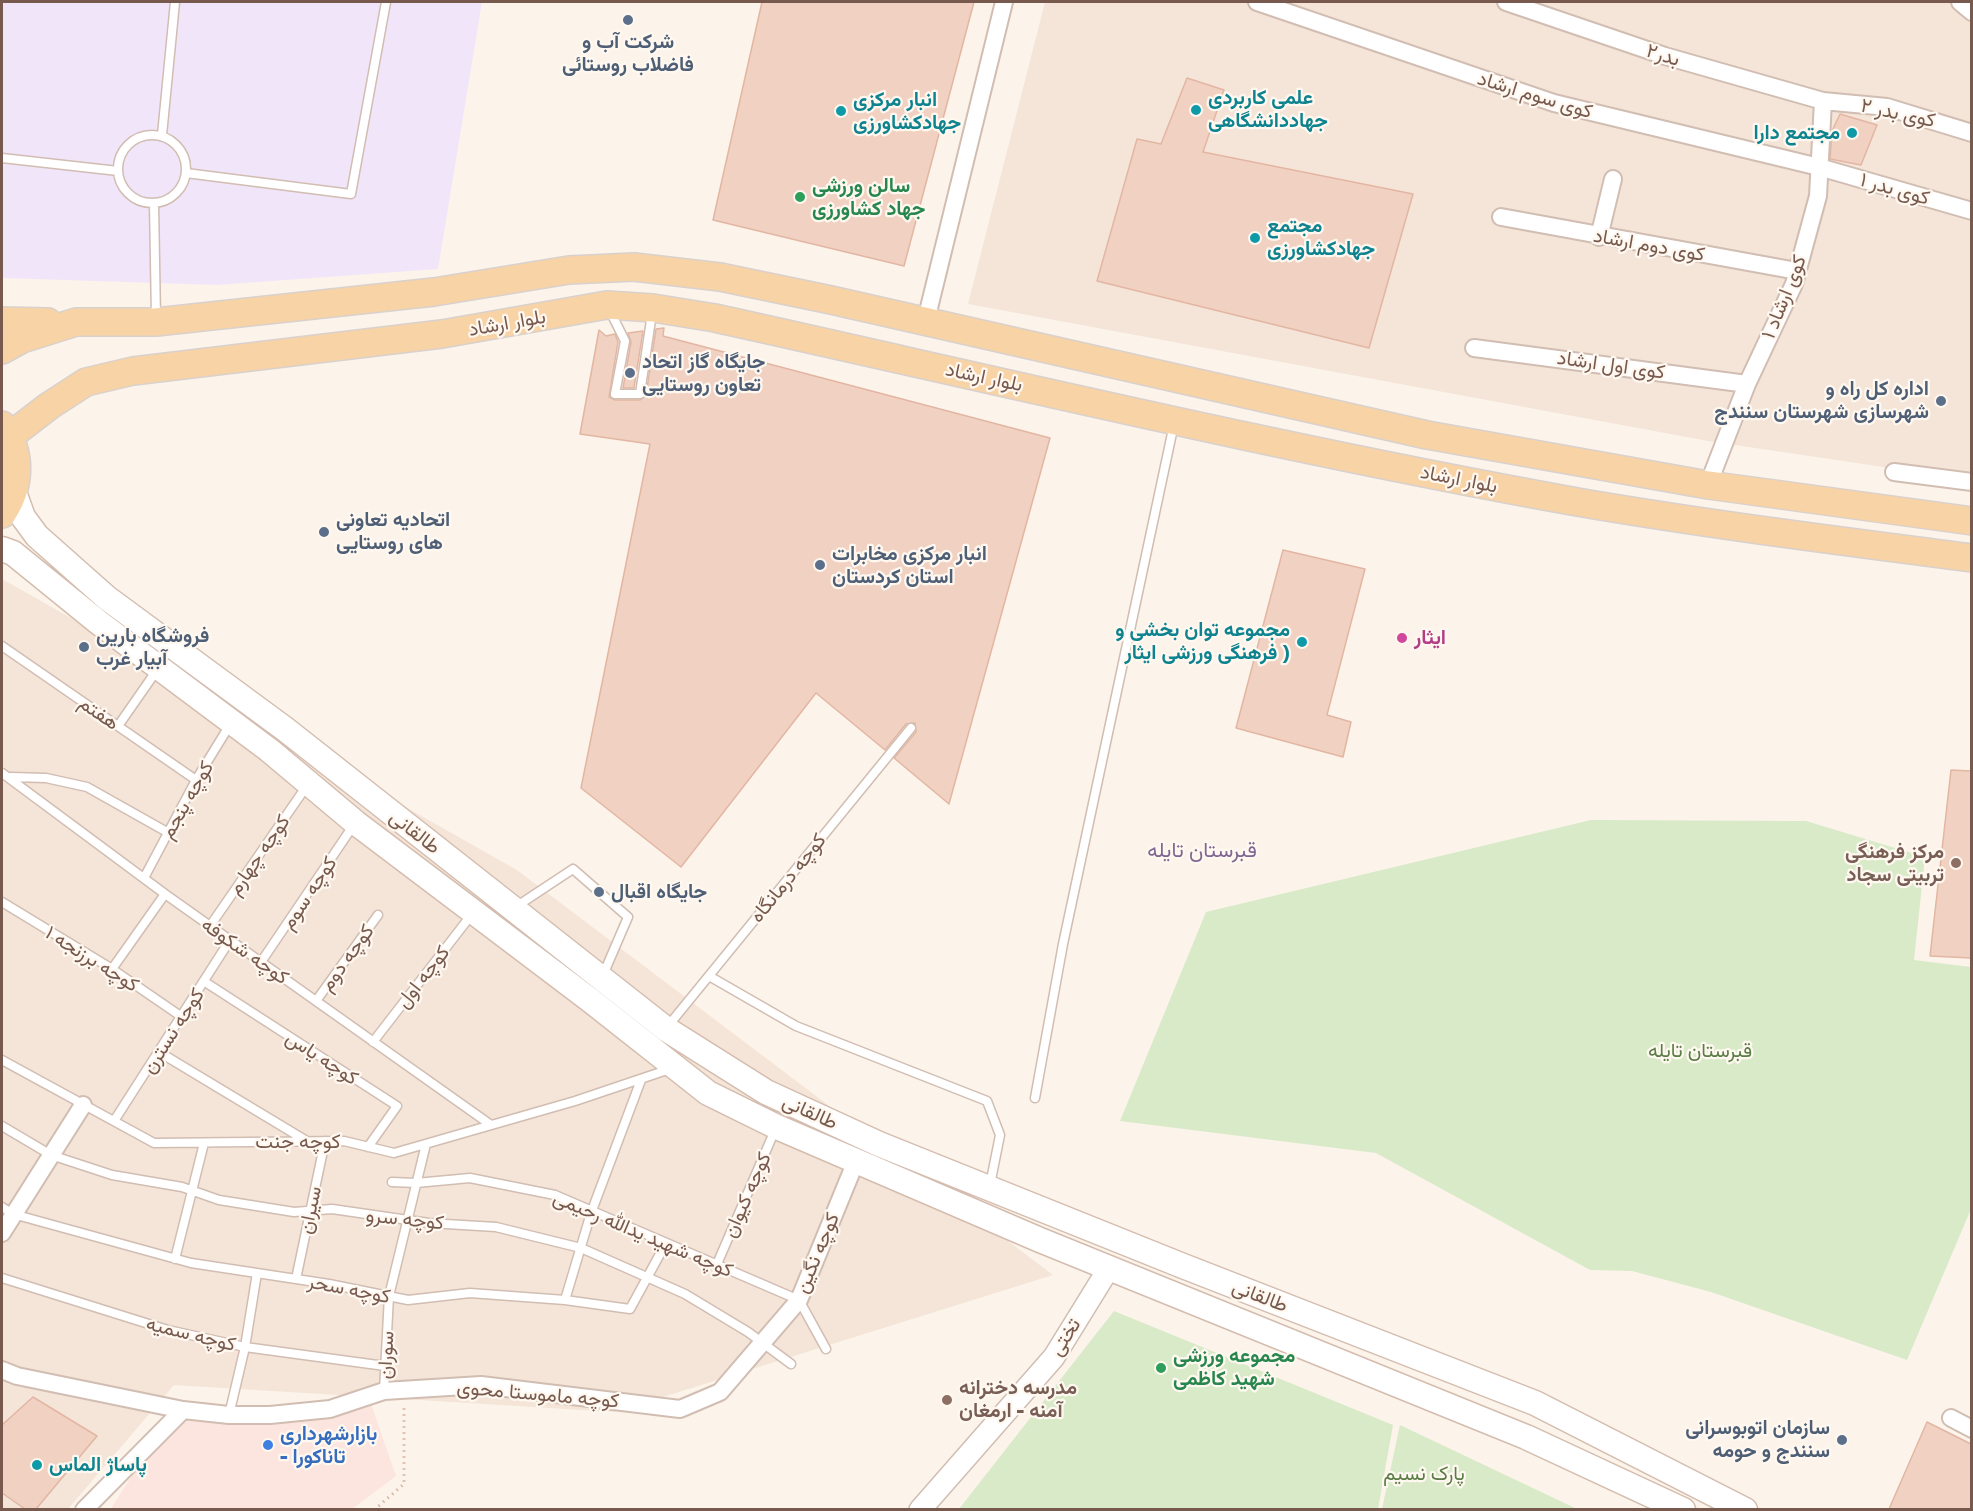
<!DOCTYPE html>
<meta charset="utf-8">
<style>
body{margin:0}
#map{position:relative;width:1973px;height:1511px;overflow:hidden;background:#fcf4ea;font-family:"Golos Text",sans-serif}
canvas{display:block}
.frame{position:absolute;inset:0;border:3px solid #77594d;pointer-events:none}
</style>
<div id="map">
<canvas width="1973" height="1511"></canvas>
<div class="frame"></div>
</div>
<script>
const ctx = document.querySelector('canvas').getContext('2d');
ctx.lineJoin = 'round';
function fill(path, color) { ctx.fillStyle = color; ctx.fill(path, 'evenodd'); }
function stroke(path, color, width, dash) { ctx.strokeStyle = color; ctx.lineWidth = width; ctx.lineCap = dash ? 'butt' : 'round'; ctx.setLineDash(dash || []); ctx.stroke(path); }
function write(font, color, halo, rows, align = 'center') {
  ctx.font = font + ' "Golos Text",Vazirmatn,sans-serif'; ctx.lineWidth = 4.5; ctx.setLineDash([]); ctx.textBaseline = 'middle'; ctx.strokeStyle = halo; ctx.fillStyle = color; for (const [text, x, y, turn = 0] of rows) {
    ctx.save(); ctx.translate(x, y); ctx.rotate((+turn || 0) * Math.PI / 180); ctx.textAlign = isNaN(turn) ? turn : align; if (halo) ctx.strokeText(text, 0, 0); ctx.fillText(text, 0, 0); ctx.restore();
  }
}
const residential = new Path2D(`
 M1045,2H1971V480L1708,441L968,304Z
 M2,579L517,870L1053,1275L615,1412L174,1385L68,1509H2Z`);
const commercial = new Path2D(`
 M369,1398L396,1476L352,1509L110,1510L178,1403L229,1415Z`);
const education = new Path2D(`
 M2,2H482L438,269L217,285L2,278Z`);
const green = new Path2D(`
 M1591,820L1806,821L1925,857L1914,960L1971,967V1209L1907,1360L1711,1292L1632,1271L1590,1270L1376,1153L1120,1121L1206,912Z
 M1114,1311L1393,1425L1378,1509H959Z
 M1400,1425L1577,1509H1382Z`);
const building = new Path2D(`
 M762,2H974L904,266L713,220Z
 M1187,78L1224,90L1203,152L1413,194L1369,348L1097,281L1137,139L1161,144Z
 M1840,114L1877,125L1861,165L1830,159L1832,131Z
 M664,328L663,336L1050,438L949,804L894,758L916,732L915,723L906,724L885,750L816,693L681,867L581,788L650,444L580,434L599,330L606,336L615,334L618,342L609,397L615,400H640L646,395L656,329Z
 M643,331L634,388H623L631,342L628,333Z
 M1283,550L1365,569L1327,715L1351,722L1343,757L1236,728Z
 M1951,770L1971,771V958L1930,956Z
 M33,1397L97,1436L36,1509H25L2,1493V1425Z
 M1927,1422L1971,1444V1509H1889Z`);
const path = new Path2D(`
 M374,1510L404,1484V1405`);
const service = new Path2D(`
 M118 169a34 34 0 1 1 68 0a34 34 0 1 1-68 0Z
 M162,135L175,2
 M2,158L118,171
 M186,173L351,194L386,2
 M154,203L156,319
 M610,311L625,341L615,394H640L652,313
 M2,646L196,780
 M118,726L157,670
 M2,773L165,894L491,1125
 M11,777L46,778L87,787L167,832
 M144,878L196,780L231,723
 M2,902L112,969L182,1017
 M517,906L573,869L628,917L603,975
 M210,926L308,784
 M261,962L355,823
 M112,969L165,894
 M709,976L796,1026L987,1101L1000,1135L990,1185
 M205,982L397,1106L368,1147
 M316,1001L378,915
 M668,1026L911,728
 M373,1042L472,914
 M159,1052L305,1140
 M2,1060L154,1143L344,1141L394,1153L575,1101L670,1069
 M1035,1098L1063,944L1174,424
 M114,1121L230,940
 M2,1126L51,1155L112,1175L182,1187L219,1200L294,1212L332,1209L429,1223L496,1227L581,1248L685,1294L748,1332L791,1364
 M392,1182L416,1183L470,1178L555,1195L799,1300L826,1349
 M2,1207L13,1214L191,1263L329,1284L408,1300L470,1293L565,1300L630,1309L666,1243
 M175,1259L204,1143
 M717,1264L775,1130
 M2,1278L168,1330L245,1347L385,1366
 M296,1279L325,1141
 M565,1300L591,1213L641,1080
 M384,1391L389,1296L426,1144
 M229,1415L245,1347L257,1273`);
const minor = new Path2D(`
 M1257,2L1554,103L1819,167L1972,211
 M1506,2L1665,56L1823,101L1887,107L1972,133
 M1960,2L1972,12
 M1501,217L1797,271
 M1599,237L1613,179
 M926,320L1004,2
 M1474,348L1747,384
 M1894,472L1972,482
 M1708,485L1747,384L1794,284L1818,196L1823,101
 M2,1233L83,1105
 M2,1370L17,1376L183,1410L229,1415H270L330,1409L384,1391L481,1385L680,1409L720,1392L799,1300L856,1161
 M1951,1418L1972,1429
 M84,1510L183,1410`);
const tertiary = new Path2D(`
 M920,1510L1054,1357L1109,1268`);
const secondary = new Path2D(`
 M14,492L23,517L37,536L107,598L285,729L666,1029L766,1092L879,1144L1183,1266L1535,1403L1745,1510
 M2,549L13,553L98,622L269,750L356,823L590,1000L708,1093L777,1127L1040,1240L1526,1437L1683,1510`);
const primary = new Path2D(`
 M2,321L48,322
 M2,350L22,339L76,322H156L434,292L569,270L634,267L720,277L831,300L1427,435L1708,485L1972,521
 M2,425C22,453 21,486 2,514
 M10,436L49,406L86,382L133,371L442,334L607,305L653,308L715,318C1004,382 1292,451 1583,503C1712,525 1842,541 1972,558`);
const markers = [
 [628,20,6,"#5c6f8a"],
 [1196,110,6,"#0f9aa8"],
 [841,111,6,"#0f9aa8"],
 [1852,133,6,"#0f9aa8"],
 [800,197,6,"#2e9e5b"],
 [1255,238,6,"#0f9aa8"],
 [630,373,6,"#5c6f8a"],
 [1941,401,6,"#5c6f8a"],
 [324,532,6,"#5c6f8a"],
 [820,565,6,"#5c6f8a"],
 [1402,638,6,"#d1479c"],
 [1302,642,6,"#0f9aa8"],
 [84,647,6,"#5c6f8a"],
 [1956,863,6,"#8d6e63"],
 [599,892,6,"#5c6f8a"],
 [1161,1368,6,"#2e9e5b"],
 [947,1400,6,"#8d6e63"],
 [1842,1440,6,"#5c6f8a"],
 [268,1445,6,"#3f7fe0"],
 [37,1465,6,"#0f9aa8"]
];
const serviceNames = [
 ["شرکت آب و",628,42,"center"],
 ["فاضلاب روستائی",628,65,"center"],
 ["جایگاه گاز اتحاد",642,362],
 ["تعاون روستایی",642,385],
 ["اداره کل راه و",1929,389,"right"],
 ["شهرسازی شهرستان سنندج",1929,412,"right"],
 ["اتحادیه تعاونی",336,520],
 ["های روستایی",336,543],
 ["انبار مرکزی مخابرات",832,554],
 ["استان کردستان",832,577],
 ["فروشگاه بارین",96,636],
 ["آبیار غرب",96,659],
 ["جایگاه اقبال",611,892],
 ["سازمان اتوبوسرانی",1830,1428,"right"],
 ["سنندج و حومه",1830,1451,"right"]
];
const streetNames = [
 ["بدر۲",1663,55,17],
 ["کوی سوم ارشاد",1535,95,17],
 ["کوی بدر ۲",1898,113,12],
 ["کوی بدر ۱",1895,189,16],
 ["کوی دوم ارشاد",1649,245,10],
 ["کوی ارشاد ۱",1784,297,-68],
 ["بلوار ارشاد",507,323,-10],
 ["کوی اول ارشاد",1611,365,8],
 ["بلوار ارشاد",984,377,12],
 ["بلوار ارشاد",1459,479,11],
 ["هفتم",99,713,35],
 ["کوچه پنجم",187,800,-60],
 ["طالقانی",415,832,38],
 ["کوچه چهارم",259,855,-55],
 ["کوچه درمانگاه",788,878,-51],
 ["کوچه سوم",309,893,-56],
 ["کوچه شکوفه",245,951,35],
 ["کوچه دوم",347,958,-54],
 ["کوچه برزنجه ۱",92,959,32],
 ["کوچه اول",423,977,-52],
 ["کوچه نسترن",173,1031,-57],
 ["کوچه یاس",322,1058,33],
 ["طالقانی",810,1112,24],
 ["کوچه جنت",298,1142],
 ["کوچه کیوان",747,1195,-66],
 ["سیران",310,1210,-78],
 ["کوچه سرو",405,1219,6],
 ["کوچه شهید یدالله رحیمی",643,1234,23],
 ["کوچه نگین",817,1253,-67],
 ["کوچه سحر",349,1289,11],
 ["طالقانی",1260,1296,21],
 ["کوچه سمیه",191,1334,14],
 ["تختی",1065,1337,-57],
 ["سوران",386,1355,-87],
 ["کوچه ماموستا محوی",538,1394,5]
];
const cultureNames = [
 ["علمی کاربردی",1208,98],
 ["جهاددانشگاهی",1208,121],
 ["انبار مرکزی",853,100],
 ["جهادکشاورزی",853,123],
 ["مجتمع دارا",1840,133,"right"],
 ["مجتمع",1267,226],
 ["جهادکشاورزی",1267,249],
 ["مجموعه توان بخشی و",1290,630,"right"],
 ["فرهنگی ورزشی ایثار )",1290,653,"right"],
 ["پاساژ الماس",49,1465]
];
const leisureNames = [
 ["سالن ورزشی",812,186],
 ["جهاد کشاورزی",812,209],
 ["مجموعه ورزشی",1173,1356],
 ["شهید کاظمی",1173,1379]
];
const hotelNames = [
 ["ایثار",1414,638]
];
const educationNames = [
 ["مرکز فرهنگی",1944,852],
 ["تربیتی سجاد",1944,875],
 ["مدرسه دخترانه",959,1388,"left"],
 ["آمنه - ارمغان",959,1411,"left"]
];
const parkNames = [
 ["قبرستان تایله",1700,1051],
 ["پارک نسیم",1424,1474]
];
const shopNames = [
 ["بازارشهرداری",280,1434],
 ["- تاناکورا",280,1457]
];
const neighbourhoodNames = [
 ["قبرستان تایله",1202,850]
];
fill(residential, '#f4e5d8');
fill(commercial, '#fce5de');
fill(education, '#f1e6f9');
fill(green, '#d8eac8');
fill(building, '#f1d1c2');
stroke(building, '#e3b6a3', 1.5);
stroke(service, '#d1bdb2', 11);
stroke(minor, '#d1bdb2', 20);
stroke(tertiary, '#d1bdb2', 24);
stroke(secondary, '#d4bdaf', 27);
stroke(primary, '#d9d1cd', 30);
stroke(path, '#d7b4a4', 3, [1.5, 4.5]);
stroke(service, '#fff', 8);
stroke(minor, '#fff', 16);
stroke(tertiary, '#fff', 21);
stroke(secondary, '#fff', 24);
stroke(primary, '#f8d3a5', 27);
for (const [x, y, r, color] of markers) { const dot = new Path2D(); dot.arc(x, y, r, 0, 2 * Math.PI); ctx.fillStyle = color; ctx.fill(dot); stroke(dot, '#fff8f0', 2); }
write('bold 20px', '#4e5e75', '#fff8f0', serviceNames, 'left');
write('20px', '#77594d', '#fff8f0', streetNames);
write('bold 20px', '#0d838f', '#fff8f0', cultureNames, 'left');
write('bold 20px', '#27864d', '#fff8f0', leisureNames, 'left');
write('bold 20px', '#b23c85', '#fff8f0', hotelNames, 'left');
write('bold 20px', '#785e54', '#fff8f0', educationNames, 'right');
write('20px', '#5a7c45', '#fff8f0', parkNames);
write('bold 20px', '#366cbe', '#fff8f0', shopNames, 'left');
write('21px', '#806692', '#fff8f0', neighbourhoodNames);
</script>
